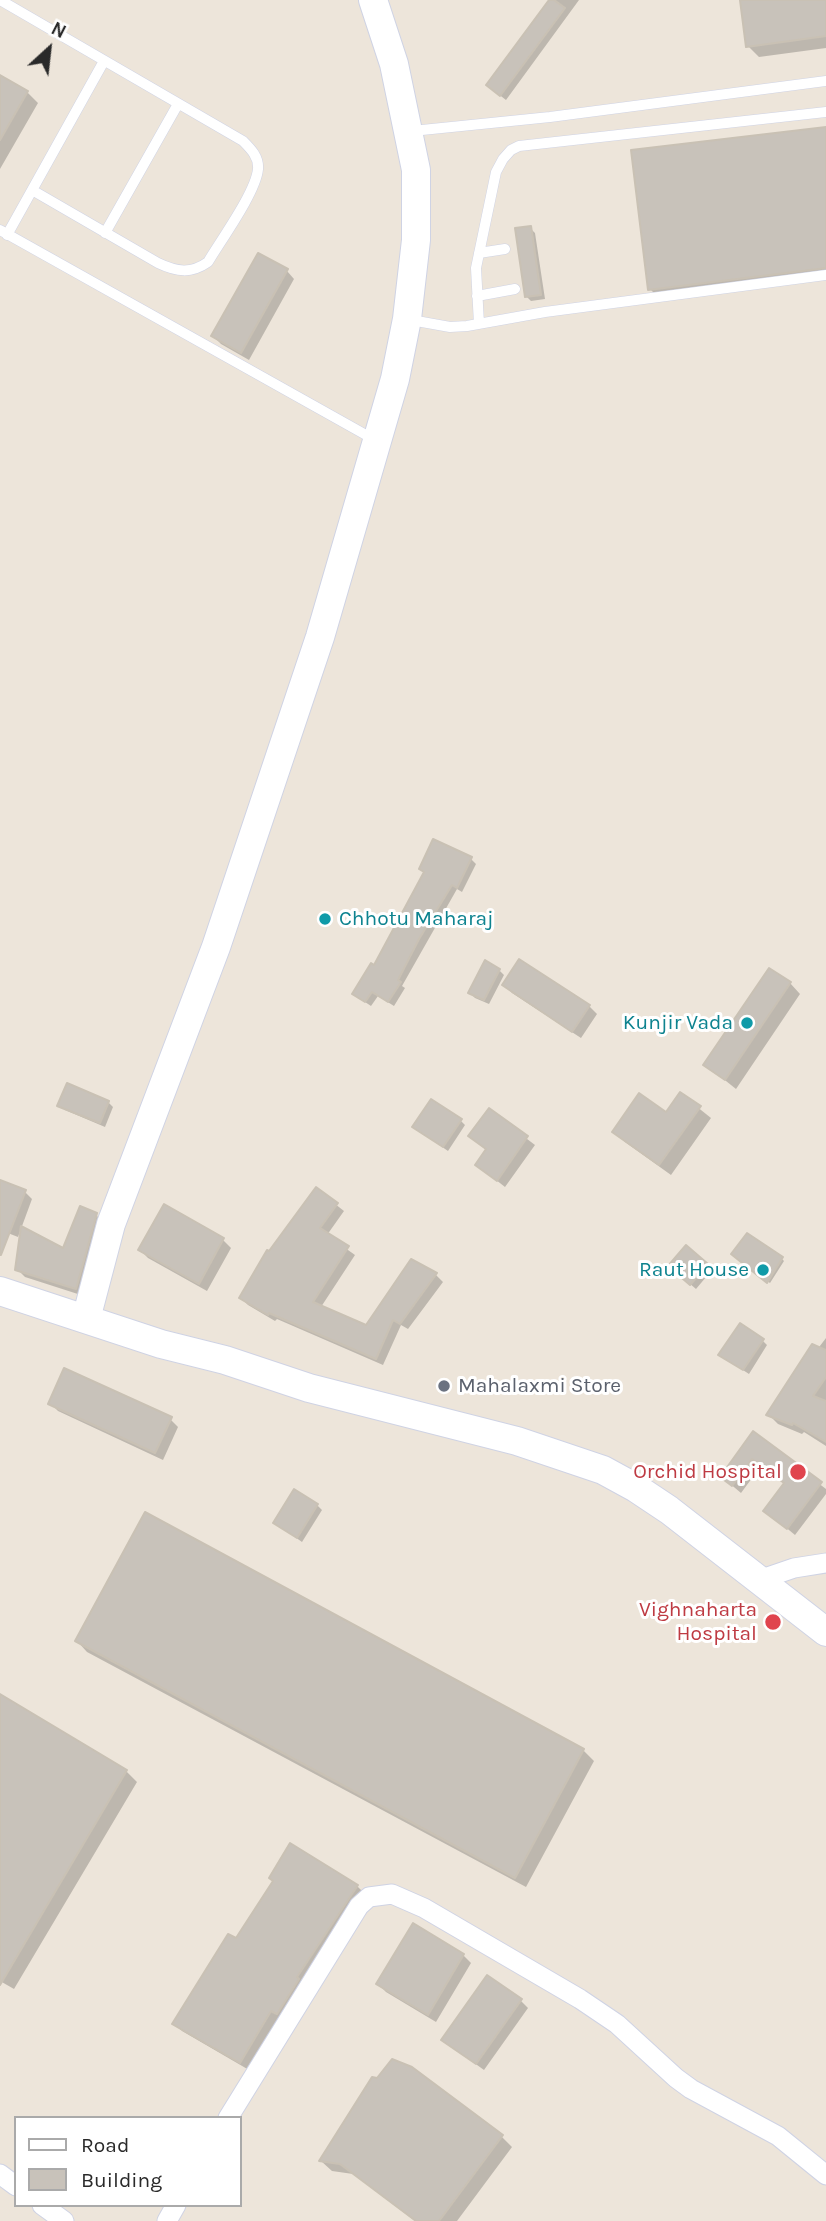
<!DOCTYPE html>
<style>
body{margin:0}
#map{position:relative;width:826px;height:2221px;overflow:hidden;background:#ede5da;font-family:Karla,sans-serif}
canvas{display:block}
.legend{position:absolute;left:14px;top:2116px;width:228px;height:91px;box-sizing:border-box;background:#fff;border:2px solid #aaa;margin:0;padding:9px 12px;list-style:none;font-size:21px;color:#2a2a2a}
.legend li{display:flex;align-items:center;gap:14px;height:35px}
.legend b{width:35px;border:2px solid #aaa}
.north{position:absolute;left:14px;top:14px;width:70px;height:70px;-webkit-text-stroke:5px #fff;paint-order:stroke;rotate:27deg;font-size:19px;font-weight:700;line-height:28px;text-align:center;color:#2a2a2a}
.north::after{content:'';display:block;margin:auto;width:24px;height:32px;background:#2a2a2a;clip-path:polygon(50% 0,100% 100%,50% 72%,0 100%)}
</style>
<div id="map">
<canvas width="826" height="2221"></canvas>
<ul class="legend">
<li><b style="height:9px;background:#fff"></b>Road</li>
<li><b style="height:19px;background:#c8c2ba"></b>Building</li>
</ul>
<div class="north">N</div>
</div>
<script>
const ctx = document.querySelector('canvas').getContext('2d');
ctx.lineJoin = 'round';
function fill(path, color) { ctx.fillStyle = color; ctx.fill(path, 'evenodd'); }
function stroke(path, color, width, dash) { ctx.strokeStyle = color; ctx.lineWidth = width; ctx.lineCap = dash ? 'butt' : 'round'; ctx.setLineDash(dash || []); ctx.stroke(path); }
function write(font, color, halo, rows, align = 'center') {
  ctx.font = font + ' Karla,sans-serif'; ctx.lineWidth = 6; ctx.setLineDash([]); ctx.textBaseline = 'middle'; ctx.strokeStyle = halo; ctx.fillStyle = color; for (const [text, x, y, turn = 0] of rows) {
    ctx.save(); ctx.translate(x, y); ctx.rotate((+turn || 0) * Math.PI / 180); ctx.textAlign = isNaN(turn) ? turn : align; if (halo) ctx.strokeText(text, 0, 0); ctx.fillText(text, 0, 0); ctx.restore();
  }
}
const shadow = new Path2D(`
 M553,0H579L506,100L493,90Z
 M741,0H826V48L759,57L748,46Z
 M0,77L27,92L38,103L0,169Z
 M826,128V280L661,300L650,289Z
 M530,228L535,233L545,299L531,301L526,296Z
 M287,271L294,279L249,360L221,344L213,336Z
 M471,859L476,864L462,892L457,889L402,986L405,988L394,1006L378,996L371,1006L359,998L354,993L374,967Z
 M499,970L504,975L489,1004L475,998L470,993Z
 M790,983L800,994L736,1089L706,1065Z
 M504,985L589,1006L597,1014L581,1038L512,993Z
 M681,1094L711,1118L671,1175L625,1142L614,1132L666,1114Z
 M108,1102L113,1107L105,1127L65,1110L60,1105Z
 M489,1110L535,1145L505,1187L477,1165L487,1151L470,1136Z
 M460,1120L465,1125L448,1151L419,1131Z
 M0,1182L25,1192L32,1199L18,1237L0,1230Z
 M316,1189L344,1211L327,1235L355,1255L321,1307L366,1327L412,1261L436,1275L443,1282L408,1329L401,1325L383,1365L277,1319L275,1321L248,1305L241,1298Z
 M165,1207L223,1240L231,1248L207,1291L148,1258L140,1250Z
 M96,1215L104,1223L84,1296L25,1277L17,1269L64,1250Z
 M733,1253L782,1259L784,1261L770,1283Z
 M707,1265L712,1270L696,1289L675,1271Z
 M826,1338V1446L804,1432L802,1434L778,1424L768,1414Z
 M762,1340L767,1345L749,1374L720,1355Z
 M50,1403L170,1419L178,1427L163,1460L58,1411Z
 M754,1434L826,1489V1494L795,1535L766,1511L785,1484L761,1466L741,1493L722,1477Z
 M317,1505L322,1510L302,1542L275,1523Z
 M77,1641L583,1750L594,1761L526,1887L87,1652Z
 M0,1696L126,1771L137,1782L14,1989L0,1981Z
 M357,1886L365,1894L249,2070L182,2031L174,2023L236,1941Z
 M463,1955L471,1963L436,2022L386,1992L378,1984Z
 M520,2000L528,2008L484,2070L452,2047Z
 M502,2137L512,2147L457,2221H415L353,2174L332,2171L321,2161Z`);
const building = new Path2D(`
 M549,0H554L565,8L500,96L486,85Z
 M740,0H826V36L746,47Z
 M0,75L28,91L0,140Z
 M826,127V268L648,290L631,150Z
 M531,226L541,295L525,297L515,228Z
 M258,253L288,269L241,353L211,336Z
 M433,839L472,857L457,888L452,885L419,939L398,980L401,982L388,1002L372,992L365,1002L352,994L371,963L374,965L424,872L419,869Z
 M519,959L590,1005L572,1032L502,985Z
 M485,960L500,969L484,1000L468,993Z
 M769,968L791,982L725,1080L703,1065Z
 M67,1083L109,1101L100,1123L57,1106Z
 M680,1092L701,1106L659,1165L612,1132L639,1093L666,1112Z
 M431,1099L462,1119L443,1147L412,1127Z
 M489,1108L528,1136L497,1181L475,1165L486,1149L468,1136Z
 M0,1180L26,1190L1,1255H0Z
 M316,1187L338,1203L320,1228L349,1246L313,1302L366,1325L411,1259L437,1273L400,1324L393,1320L376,1359L269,1313L268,1315L239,1298L267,1250L269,1251Z
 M164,1204L224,1238L199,1284L138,1250Z
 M80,1206L97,1213L76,1289L15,1270L21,1226L63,1248Z
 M747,1233L783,1257L767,1283L731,1254Z
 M686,1245L708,1264L690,1285L668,1266Z
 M740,1323L764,1339L743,1370L718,1355Z
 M812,1344L826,1350V1377L813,1396L826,1401V1442L793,1423L792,1425L766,1415Z
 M64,1368L172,1417L155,1453L48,1404Z
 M753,1431L822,1482L787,1529L763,1511L784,1483L752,1459L732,1486L720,1477Z
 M294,1489L318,1504L297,1538L273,1523Z
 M145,1512L584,1749L515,1878L75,1641Z
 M0,1694L127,1770L0,1985Z
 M290,1843L358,1885L297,1977L299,1979L277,2014L271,2011L240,2063L172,2024L228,1934L236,1938L273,1881L269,1878Z
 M413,1923L464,1954L428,2015L376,1984Z
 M487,1975L522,1999L476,2064L441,2040Z
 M392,2059L412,2067L503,2135L439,2221H416L340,2164L319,2161L372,2077L377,2078Z`);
const lane = new Path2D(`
 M0,0L243,141C251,149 259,157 258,169C256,192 221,240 208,262C191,274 177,272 158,263L32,190
 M412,131L550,117L826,81
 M0,230L375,440
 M105,233L178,104
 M7,235L104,61
 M479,253L505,249
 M477,296L515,289
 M411,320L450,327L467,326L545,312L826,275
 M479,324L476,268L496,172L503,159L511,150L519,146L826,112`);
const street = new Path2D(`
 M759,1580L794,1568L826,1563
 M228,2118L359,1906L369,1897L392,1894L424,1908L580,1999L617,2024L676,2078L691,2089L778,2136L826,2175
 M0,2174L16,2186
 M42,2205L64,2221
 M167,2221L176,2205`);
const secondary = new Path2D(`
 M0,1291L161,1344L225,1360L309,1388L517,1441L603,1470L636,1488L669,1510L826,1632
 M86,1319L111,1224L216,947L320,637L395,379L407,319L416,240V170L394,64L373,0`);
const markers = [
 [325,919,7,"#0f9aa8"],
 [747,1023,7,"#0f9aa8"],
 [763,1270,7,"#0f9aa8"],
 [444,1386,7,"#6b7280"],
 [798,1472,9,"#e0444e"],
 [773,1622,9,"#e0444e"]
];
const cultureNames = [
 ["Chhotu Maharaj",339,919,"left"],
 ["Kunjir Vada",733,1023],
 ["Raut House",749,1270]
];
const worshipNames = [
 ["Mahalaxmi Store",458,1386]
];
const healthNames = [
 ["Orchid Hospital",782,1472],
 ["Vighnaharta",757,1610],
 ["Hospital",757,1634]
];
fill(shadow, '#0003');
fill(building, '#c8c2ba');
stroke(building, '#c9c1b4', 2);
stroke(lane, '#cfd3e4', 11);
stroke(street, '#cfd3e4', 21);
stroke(secondary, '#cfd3e4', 30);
stroke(lane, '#fff', 10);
stroke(street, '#fff', 19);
stroke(secondary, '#fff', 28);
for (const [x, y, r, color] of markers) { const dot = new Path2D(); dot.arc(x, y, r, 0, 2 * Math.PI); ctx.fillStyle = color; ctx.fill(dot); stroke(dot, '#fff', 2.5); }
write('21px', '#0d838f', '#fff', cultureNames, 'right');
write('21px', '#5b616d', '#fff', worshipNames, 'left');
write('21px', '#be3a42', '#fff', healthNames, 'right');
</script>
